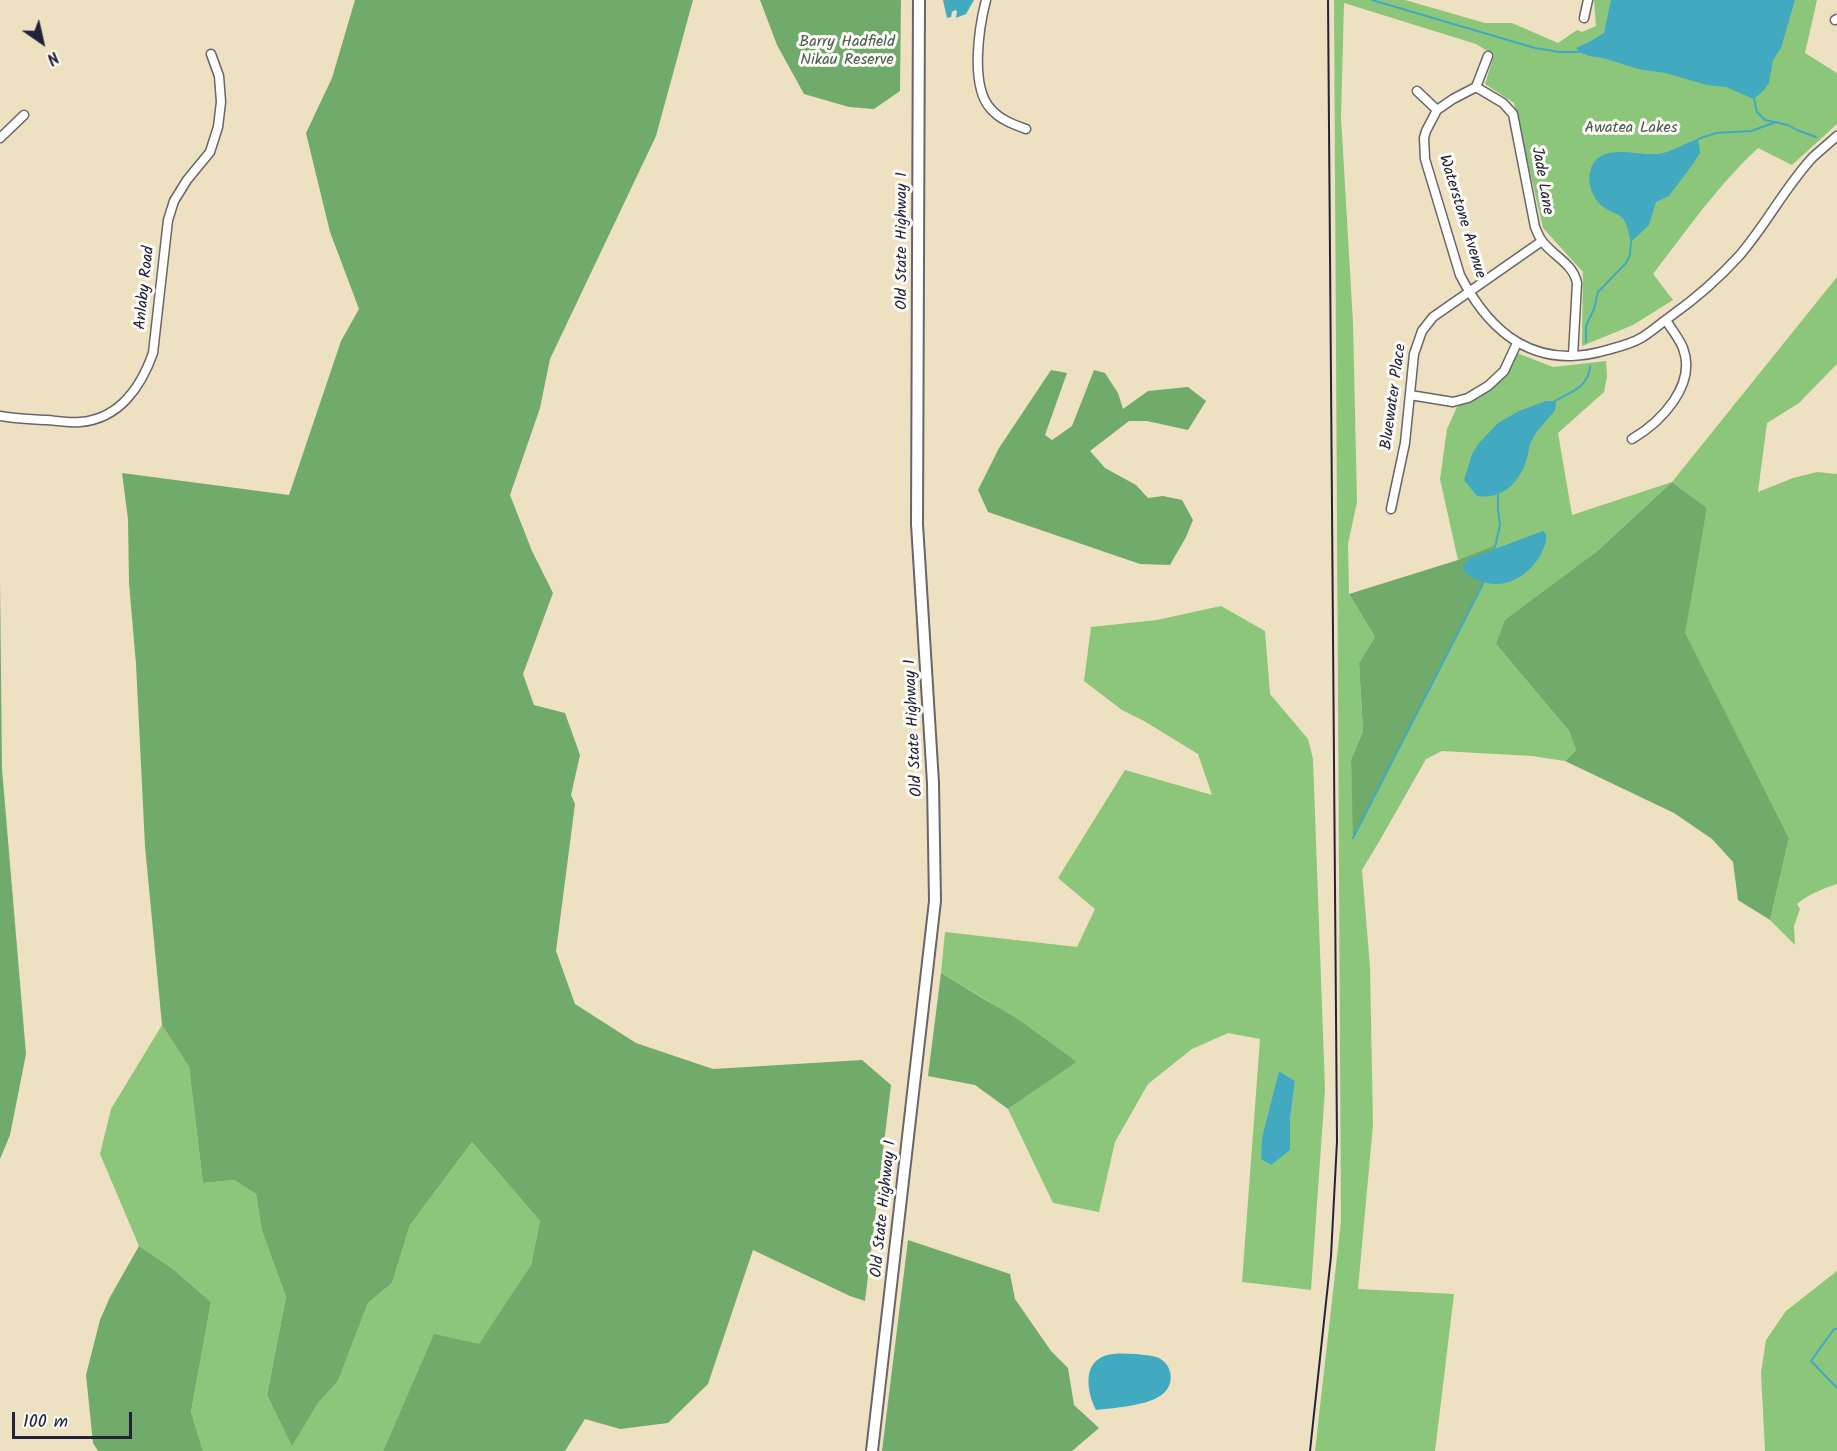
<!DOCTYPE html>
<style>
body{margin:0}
#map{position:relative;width:1837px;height:1451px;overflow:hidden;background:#ede1c1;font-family:Kalam,sans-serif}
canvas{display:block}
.north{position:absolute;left:12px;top:12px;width:60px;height:60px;-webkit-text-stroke:4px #fdfcf7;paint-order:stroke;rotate:146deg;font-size:16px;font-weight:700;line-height:24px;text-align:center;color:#22223b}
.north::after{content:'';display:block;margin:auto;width:21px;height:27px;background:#22223b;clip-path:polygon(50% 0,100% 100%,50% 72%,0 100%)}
.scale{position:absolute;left:12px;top:1412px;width:120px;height:27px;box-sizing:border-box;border:3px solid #22223b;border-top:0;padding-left:8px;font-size:18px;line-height:21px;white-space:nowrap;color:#22223b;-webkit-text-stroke:4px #fdfcf7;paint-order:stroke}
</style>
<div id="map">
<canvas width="1837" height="1451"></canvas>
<div class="north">N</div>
<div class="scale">100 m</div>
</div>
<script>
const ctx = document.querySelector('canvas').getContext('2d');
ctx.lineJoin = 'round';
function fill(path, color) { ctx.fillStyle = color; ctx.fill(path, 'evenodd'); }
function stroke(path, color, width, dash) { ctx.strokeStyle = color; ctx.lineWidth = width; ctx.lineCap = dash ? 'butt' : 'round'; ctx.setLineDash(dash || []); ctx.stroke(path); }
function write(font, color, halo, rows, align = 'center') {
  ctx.font = font + ' Kalam,sans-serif'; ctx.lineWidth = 6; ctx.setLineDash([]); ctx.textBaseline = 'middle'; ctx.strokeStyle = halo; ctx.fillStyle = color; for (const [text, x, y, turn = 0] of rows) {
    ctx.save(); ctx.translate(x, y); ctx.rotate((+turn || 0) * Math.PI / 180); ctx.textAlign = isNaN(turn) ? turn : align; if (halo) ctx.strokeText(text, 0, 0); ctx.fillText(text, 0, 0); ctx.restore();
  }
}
const green = new Path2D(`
 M1334,0H1405L1485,23H1512L1558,43L1577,30L1582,32L1596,26L1594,0H1817L1805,53L1837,73V124L1792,165L1758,148C1718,185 1686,231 1653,274L1673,300L1633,325L1582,346L1583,272L1543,228L1514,103L1485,84L1494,55L1476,44L1344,3L1341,117L1353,323L1357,502L1348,544L1349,594L1375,637L1359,663L1363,731L1351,760L1354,837L1487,577L1496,546L1458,560L1440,479L1447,429L1457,407C1487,395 1502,383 1517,353L1553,367L1606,361L1607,377L1604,392L1558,433L1572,515L1672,482L1837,277V364L1799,403L1767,423L1758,492L1793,478L1817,472L1837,474V884C1822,889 1809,894 1797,904L1800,909L1794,926L1795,945L1770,920L1789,838L1684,633L1707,508L1672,482L1496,644L1569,731L1576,750L1565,761L1532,756L1442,751L1426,759L1380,840L1362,870L1370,967L1373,1125L1358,1289L1454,1294L1435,1451H1315L1341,1221Z
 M1221,606L1265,631L1270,694L1308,739L1313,759L1325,1089L1311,1290L1242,1282L1260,1039L1228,1033L1192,1049L1148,1084L1115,1142L1099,1212L1053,1203L1008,1109L1077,1062L985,999L941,973L945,932L1077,947L1095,909L1058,878L1125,770L1212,795L1198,754L1144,721L1122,710L1084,681L1091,627L1157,620ZM1279,1071L1295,1081L1290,1120Z
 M162,1025L189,1067L203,1183L234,1180L256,1194L262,1231L286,1297L267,1395L292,1445L318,1403L338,1381L368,1303L392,1283L410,1225L472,1142L540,1221L531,1265L479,1345L434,1335L383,1451H203L191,1412L211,1302L173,1269L139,1246L100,1154L111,1109Z
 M1837,1271V1451H1765L1761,1373L1766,1340L1786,1311Z`);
const forest = new Path2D(`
 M355,0H693L656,136L550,359L540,408L510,495L532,551L553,593L523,674L534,705L565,713L580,755L571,795L575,804L556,951L575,1004L636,1043L713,1069L862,1060L891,1085L865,1301L850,1296L753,1250L708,1384L668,1423L620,1429L585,1419L565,1451H383L434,1334L479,1344L531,1265L540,1221L472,1142L410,1225L392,1283L368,1303L338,1381L318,1403L292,1446L267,1395L286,1297L262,1231L256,1194L234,1180L203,1183L189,1067L162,1025L145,846L136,664L129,583L128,519L122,473L289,495L341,341L359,309L330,232L306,133L332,78Z
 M760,0H901L900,91L874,109L849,107L804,94L777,45Z
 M1051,370L1067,373L1045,435L1052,440L1072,426L1094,370L1105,373L1118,393L1123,409L1148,391L1188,387L1206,401L1188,430L1147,421H1129L1090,451L1105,468L1136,485L1148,498L1163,496L1182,500L1193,520L1186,537L1170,565L1140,564L988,512L978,490L999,448Z
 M1672,482L1707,508L1685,633L1789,838L1770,920L1738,900L1733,862L1712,839L1674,813L1565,761L1576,750L1569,731L1496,644L1505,620L1595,553Z
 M1496,545L1487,577L1353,838L1351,760L1363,731L1359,663L1375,637L1349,594L1458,560Z
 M0,577L2,769L26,1054L10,1135L0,1159Z
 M941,973L1019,1020L1077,1062L1008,1109L975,1085L928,1076Z
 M908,1240L1010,1274L1015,1299L1051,1351L1068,1368L1074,1405L1099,1428L1072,1451H882Z
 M139,1246L173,1269L211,1302L191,1412L203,1451H98L93,1443L86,1375L100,1320L110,1297Z`);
const water = new Path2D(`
 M943,0H974L966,14L956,18L957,11L955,10L952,12L951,17L947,18Z
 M1611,0H1795L1781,48L1773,60L1769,83L1764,90L1754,99L1726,87L1707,85L1665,73L1638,69L1603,58L1589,56L1579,52L1576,48L1589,42L1604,33Z
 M1698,139L1700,153L1693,164L1669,196L1656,202L1649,225L1631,242C1629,236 1628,226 1624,220C1617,210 1602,213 1593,194C1590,189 1588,178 1590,172C1598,140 1637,157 1659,154C1674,151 1685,143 1698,139Z
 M1546,401H1555L1556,404L1555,410C1548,420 1537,429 1532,440C1529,445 1529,452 1527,458C1520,482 1503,500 1477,496L1464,480L1472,454L1479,443L1498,423L1519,411Z
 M1543,531L1546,534C1547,541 1545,545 1542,552C1529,578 1499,594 1472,577C1467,574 1465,573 1462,568L1468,559Z
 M1279,1071L1295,1081L1290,1120V1150L1271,1165L1261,1159L1262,1138Z
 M1136,1354C1143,1355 1152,1355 1159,1358C1174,1366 1175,1387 1160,1396C1145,1406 1113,1408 1096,1410C1088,1395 1082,1366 1102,1357C1112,1352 1125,1354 1136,1354Z`);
const stream = new Path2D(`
 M1372,0L1535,48L1560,52H1579
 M1754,99L1757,112L1765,120L1788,125L1797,130L1816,137
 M1698,139L1716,133L1751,131L1776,122
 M1586,342V326L1594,309L1598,292L1626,263L1630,255L1631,242
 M1555,401C1571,392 1589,387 1590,366
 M1494,551L1500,525L1498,510V495
 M1353,838L1484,582
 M1837,1329H1834L1811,1361L1837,1388`);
const minor = new Path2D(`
 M986,0C979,27 970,85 990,108C999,119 1012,124 1026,129
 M1584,18L1588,0
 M1835,20L1837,19
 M1488,56L1476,87L1453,99L1437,110L1426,131L1424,138L1425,159L1460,275C1491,335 1536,371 1607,350C1618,347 1631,344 1641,338C1651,332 1661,323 1671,316C1695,299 1719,278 1739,256C1766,225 1785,187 1813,157C1821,150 1829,143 1837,136
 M1476,87L1503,103L1513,114L1535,227C1537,232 1539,237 1542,241C1553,256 1573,263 1577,283L1573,356
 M1417,91L1437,110
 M0,138L24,115
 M1410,395L1453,402L1468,398L1488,386L1504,371L1517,343
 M0,416C16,419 31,419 47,420C58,421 69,423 80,422C119,419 141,387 153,353L168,220L174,201L187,180L210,152L218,127L221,102L219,76L211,54
 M1632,439C1661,422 1697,385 1683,348C1679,338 1671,329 1666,320
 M1391,509L1405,443L1414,354L1422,331L1433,317L1542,241`);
const major = new Path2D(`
 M872,1451L935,901L933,783L917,524L919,0`);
const rail = new Path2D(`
 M1310,1451L1331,1256L1337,1141L1328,0`);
const parkNames = [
 ["Barry Hadfield",847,43],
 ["Nikau Reserve",847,61],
 ["Awatea Lakes",1631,129]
];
const streetNames = [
 ["Jade Lane",1541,181,80],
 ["Waterstone Avenue",1461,217,73],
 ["Old State Highway 1",903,241,-90],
 ["Anlaby Road",146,288,-84],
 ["Bluewater Place",1395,397,-82],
 ["Old State Highway 1",915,728,-93],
 ["Old State Highway 1",885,1209,-84]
];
fill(green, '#8bc67b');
fill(forest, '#70ab6b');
fill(water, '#41aac1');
stroke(stream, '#41aac1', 2);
stroke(minor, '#69656a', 11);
stroke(major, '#69656a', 14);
stroke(minor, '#fff', 8);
stroke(major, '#fff', 10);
stroke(rail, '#22223b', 2);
write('16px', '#475b51', '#fdfcf7', parkNames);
write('16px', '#22223b', '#fdfcf7', streetNames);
</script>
